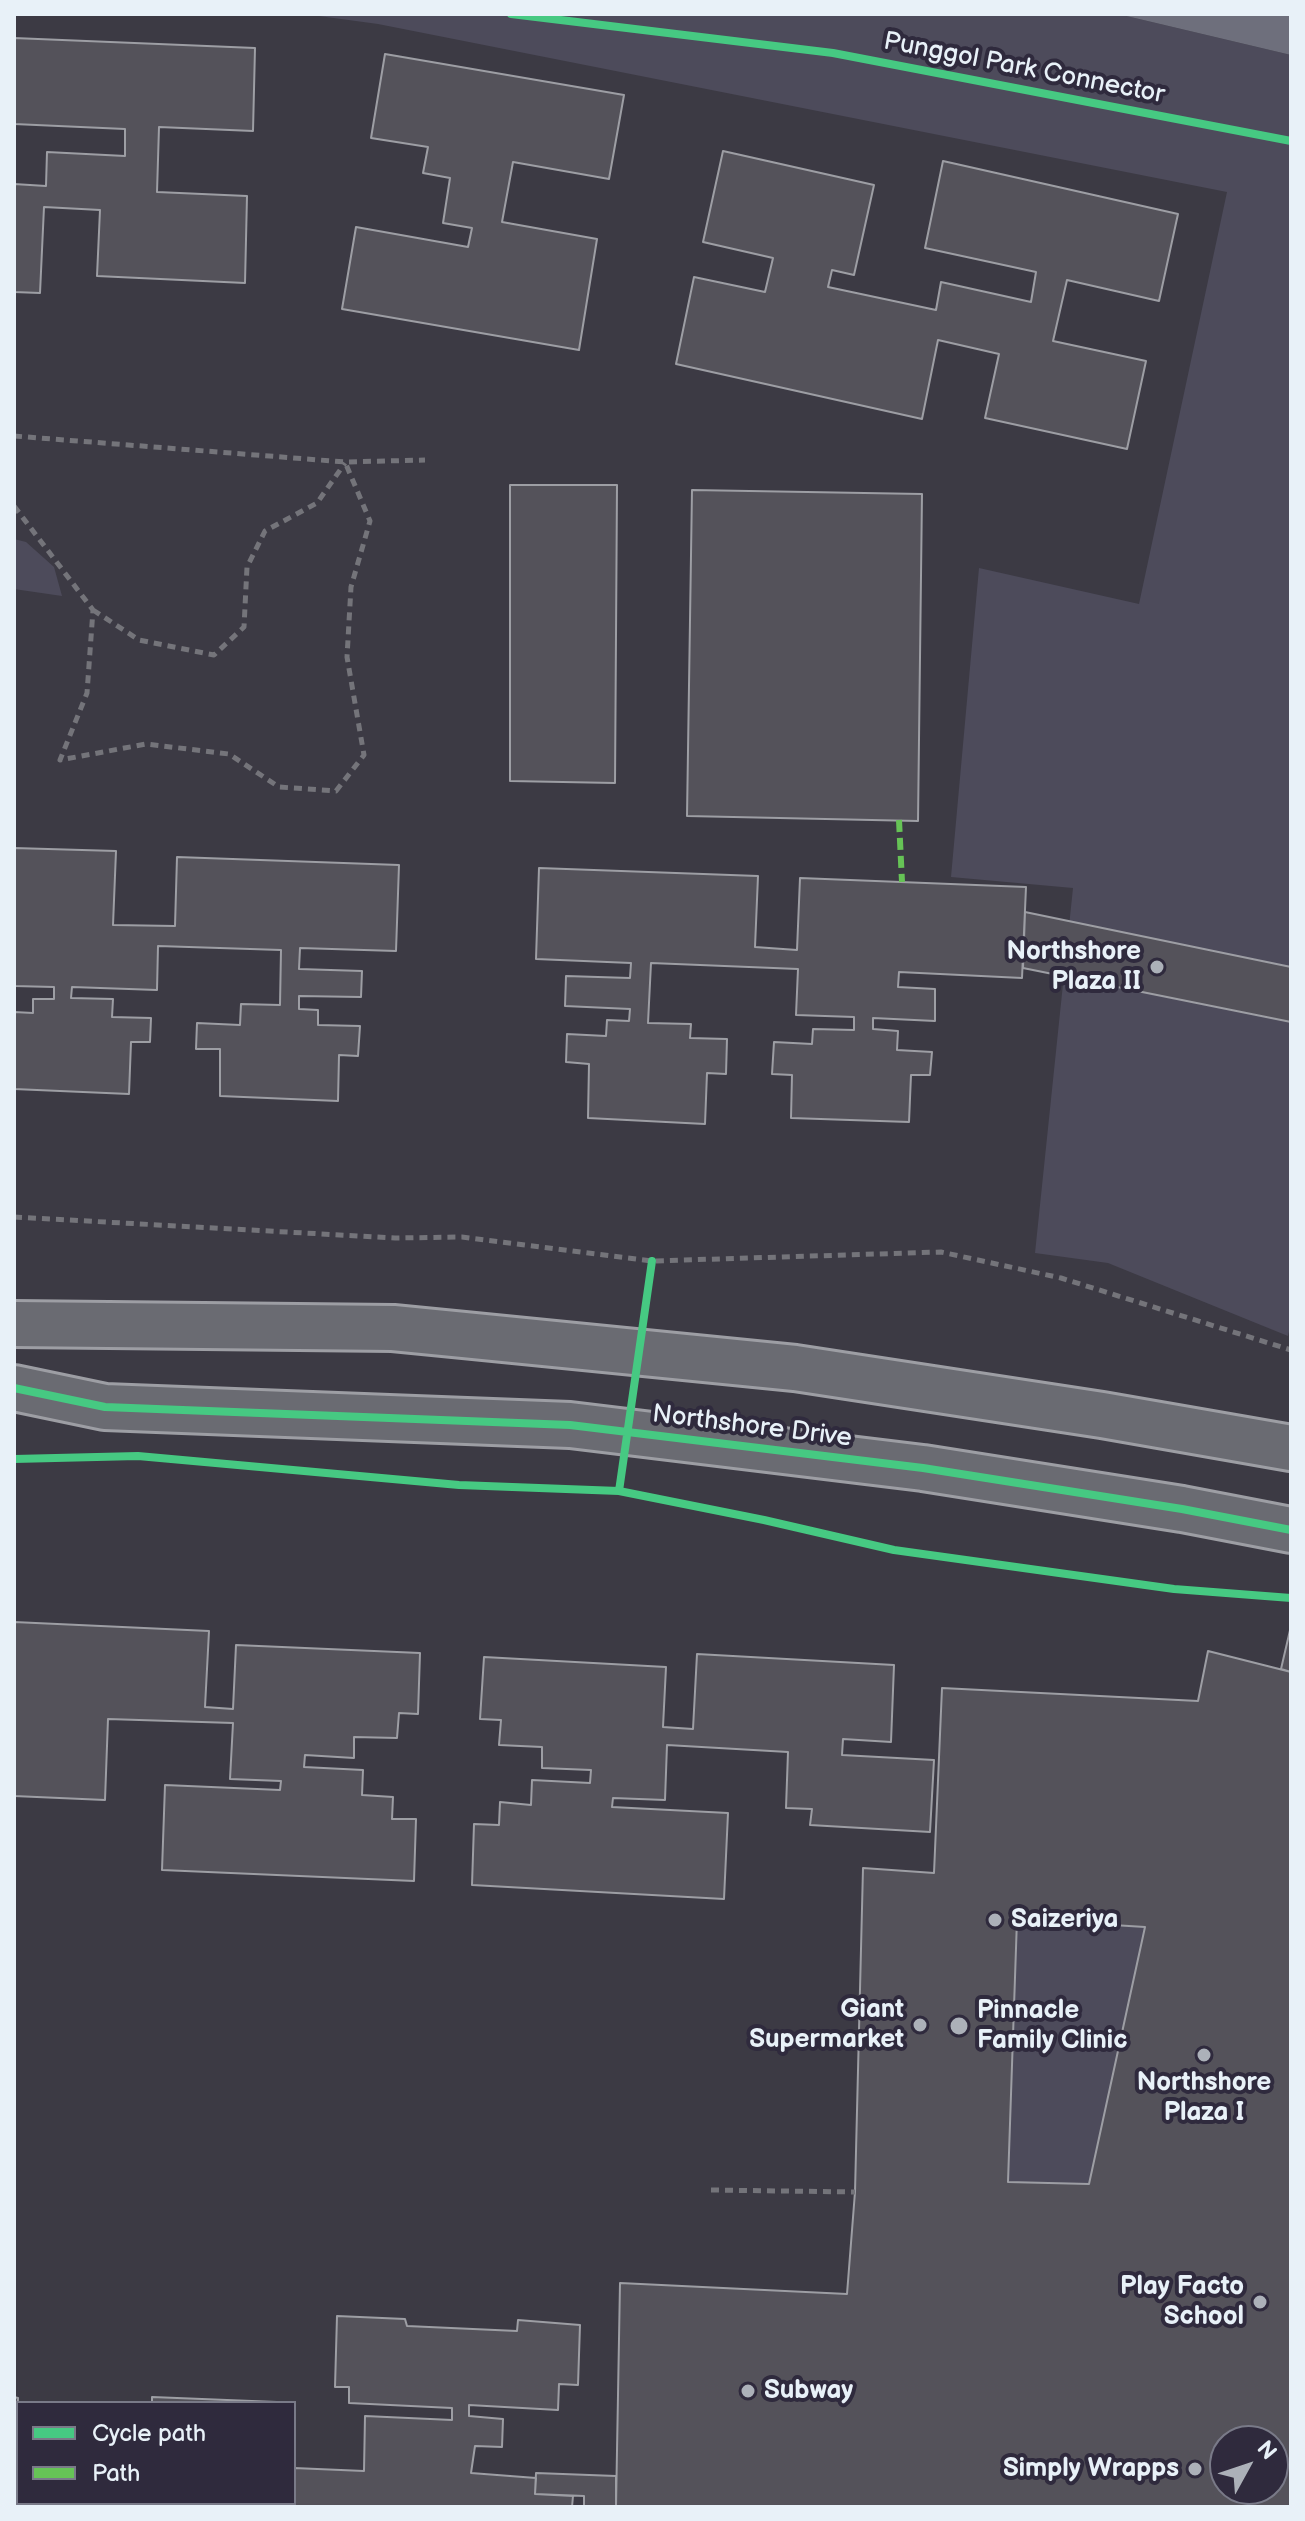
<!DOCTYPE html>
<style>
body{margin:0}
#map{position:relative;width:1305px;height:2521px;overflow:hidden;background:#3c3a44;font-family:"Balsamiq Sans",sans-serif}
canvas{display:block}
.frame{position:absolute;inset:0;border:16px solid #e8f1f8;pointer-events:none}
.legend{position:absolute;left:16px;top:2401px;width:280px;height:104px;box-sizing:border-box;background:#2f2a3d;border:2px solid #797a88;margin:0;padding:10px 14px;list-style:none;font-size:24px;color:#e8f1f8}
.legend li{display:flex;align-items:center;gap:16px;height:40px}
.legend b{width:40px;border:2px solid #797a88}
.north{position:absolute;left:1209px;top:2425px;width:80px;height:80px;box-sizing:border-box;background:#2f2a3d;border:2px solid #797a88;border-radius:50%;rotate:50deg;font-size:22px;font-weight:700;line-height:32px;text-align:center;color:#e8f1f8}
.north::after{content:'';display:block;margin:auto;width:28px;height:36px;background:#acb1b9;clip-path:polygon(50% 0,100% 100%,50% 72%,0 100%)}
</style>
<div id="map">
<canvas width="1305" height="2521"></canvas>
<div class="frame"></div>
<ul class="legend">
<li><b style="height:10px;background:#46c982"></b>Cycle path</li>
<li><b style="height:10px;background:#66c356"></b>Path</li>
</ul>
<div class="north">N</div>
</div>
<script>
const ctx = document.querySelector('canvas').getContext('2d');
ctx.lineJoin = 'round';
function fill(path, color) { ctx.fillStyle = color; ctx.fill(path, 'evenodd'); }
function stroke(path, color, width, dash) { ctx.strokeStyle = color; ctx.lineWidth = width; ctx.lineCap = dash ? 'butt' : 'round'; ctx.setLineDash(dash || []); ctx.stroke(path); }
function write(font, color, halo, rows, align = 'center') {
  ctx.font = font + ' "Balsamiq Sans",sans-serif'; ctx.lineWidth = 8; ctx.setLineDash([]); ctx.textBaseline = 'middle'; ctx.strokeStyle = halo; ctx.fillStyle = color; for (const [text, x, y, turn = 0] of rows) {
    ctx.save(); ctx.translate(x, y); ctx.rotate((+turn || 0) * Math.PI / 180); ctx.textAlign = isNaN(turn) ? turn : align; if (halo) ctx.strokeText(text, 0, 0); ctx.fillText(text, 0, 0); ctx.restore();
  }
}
const green = new Path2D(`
 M304,14H1118L1291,55V1322L1288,1336L1108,1263L1035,1253L1073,888L951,877L979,568L1139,604L1227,192L378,24Z
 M14,539L26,542L54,567L62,596L14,589Z
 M1017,1919L1145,1927L1089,2184L1008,2182Z`);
const water = new Path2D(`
 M1118,14H1291V55Z`);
const building = new Path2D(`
 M14,38L255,48L253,131L159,127L157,192L247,196L245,283L97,276L100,210L44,207L40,293L14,292V184L46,186L47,152L125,156V129L14,124Z
 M385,54L624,95L609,179L513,162L502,222L597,239L579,350L342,309L356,227L468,247L472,228L443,223L450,178L423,173L428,147L371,138Z
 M723,151L874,185L854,275L832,270L828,287L936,310L941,282L1031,302L1036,272L925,248L943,161L1178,214L1159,301L1067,280L1053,341L1146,361L1127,449L985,418L999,354L938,340L922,419L676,364L694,277L765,292L773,258L703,242Z
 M510,485H617L615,783L510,781Z
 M692,490L922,494L918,821L687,816Z
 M14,848L116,851L113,925L175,926L177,857L399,865L396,951L300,948L299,969L362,971L361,997L299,996V1009L318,1010V1025L360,1026L358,1056L339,1055L338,1101L220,1096V1049H196L197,1023L240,1025L241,1004L280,1005L281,950L158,946L157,990L72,987L71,998L113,999L112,1017L151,1018L150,1042H131L129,1094L14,1089V1012L33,1013V999H54V987L14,986Z
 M539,868L758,876L755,947L797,950L800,878L1026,887L1022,978L899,972L898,987L935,989V1021L873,1018V1029L898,1031L897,1050L932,1052L930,1075H911L909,1122L791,1118L792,1075L772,1074L774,1042L812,1044L813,1029L854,1030V1017L796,1015L798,969L651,963L648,1023L691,1024L690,1038L727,1039L726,1074L707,1073L705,1124L588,1118L589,1064L566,1062L567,1034L606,1036L607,1020L629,1021L630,1009L565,1006L566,976L630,978L631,963L536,959Z
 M1025,912L1291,967V1022L1023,968Z
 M14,1622L209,1631L205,1707L233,1709L236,1645L420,1653L418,1714L399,1713L397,1738L354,1737V1758L305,1755L304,1767L363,1770L362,1795L393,1797L392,1819H416L414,1881L162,1870L165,1785L280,1790L281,1781L230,1779L233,1723L108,1719L105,1800L14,1796Z
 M1291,1626V1672L1281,1669Z
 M1208,1651L1291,1672V2507H616L620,2283L847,2294L855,2192L863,1868L934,1873L942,1688L1198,1701ZM1017,1919L1145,1927L1089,2184L1008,2182ZM1225,2441H1273V2489H1225Z
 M697,1654L894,1665L891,1742L843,1739L842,1755L934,1760L930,1832L810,1825L812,1809L786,1808L788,1752L667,1745L665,1800L613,1798L612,1807L728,1813L724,1899L472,1885L474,1824L499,1825L500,1802L531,1805L532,1780L590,1783L591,1770L542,1768V1747L499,1745L501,1720L480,1719L484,1657L666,1667L663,1727L693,1729Z
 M337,2316L405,2319L407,2326L517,2331L518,2320L580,2325L578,2385L559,2384L558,2410L469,2405V2416L503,2419L502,2447L475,2446L471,2473L536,2478L535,2494L573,2496L572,2507H278V2503H294V2468L364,2471L365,2416L452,2420V2408L349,2403V2387H335Z
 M14,2397L18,2398L15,2464H18V2503H83V2505L74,2503V2507H14Z
 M152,2397L277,2402V2403H152Z
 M536,2473L616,2476V2507H584V2496L535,2494Z
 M83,2503H229V2507H96L83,2505Z
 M239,2503H270V2507H239Z`);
const path = new Path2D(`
 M14,436L345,462L425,460
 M14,506L93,610L87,693L60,760L146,744L229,754L279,787L336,791L364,755L347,657L351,587L370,521L345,462
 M93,610L139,640L214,655L244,627L247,567L265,531L317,503L345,463
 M14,1217L395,1238L462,1237L652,1261L941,1252L1061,1278L1291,1350
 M711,2190L855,2192`);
const minor = new Path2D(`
 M14,1324L393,1328L464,1335L795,1368L1102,1415L1291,1448
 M14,1388L105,1407L570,1425L923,1468L1182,1509L1291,1530`);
const quiet = new Path2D(`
 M899,820L902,882`);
const cycleway = new Path2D(`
 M511,14L833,53L1291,141
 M14,1388L105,1407L570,1425L923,1468L1182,1509L1291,1530
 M14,1459L138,1456L459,1485L619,1491L764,1520L894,1550L1174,1589L1291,1598
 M619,1491L652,1261`);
const markers = [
 [1157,967,8,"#acb1b9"],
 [995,1920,8,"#acb1b9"],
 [920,2025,8,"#acb1b9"],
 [959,2026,10,"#acb1b9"],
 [1204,2055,8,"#acb1b9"],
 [1260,2302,8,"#acb1b9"],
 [748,2391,8,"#acb1b9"],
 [1195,2469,8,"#acb1b9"]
];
const streetNames = [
 ["Punggol Park Connector",1024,69,11],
 ["Northshore Drive",752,1427,7]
];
const poiNames = [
 ["Northshore",1141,952],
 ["Plaza II",1141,982],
 ["Saizeriya",1011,1920,"left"],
 ["Giant",904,2010],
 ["Supermarket",904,2040],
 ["Pinnacle",977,2011,"left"],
 ["Family Clinic",977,2041,"left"],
 ["Northshore",1204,2083,"center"],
 ["Plaza I",1204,2113,"center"],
 ["Play Facto",1244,2287],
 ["School",1244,2317],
 ["Subway",764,2391,"left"],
 ["Simply Wrapps",1179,2469]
];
fill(green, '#4d4b5b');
fill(water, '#6e6f7c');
fill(building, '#54525a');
stroke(building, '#9d9ea4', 2);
stroke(minor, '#9d9ea4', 50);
stroke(path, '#74747a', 5, [8, 6]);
stroke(minor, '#6a6b72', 44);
stroke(quiet, '#66c356', 6, [12, 6]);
stroke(cycleway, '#46c982', 8);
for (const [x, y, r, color] of markers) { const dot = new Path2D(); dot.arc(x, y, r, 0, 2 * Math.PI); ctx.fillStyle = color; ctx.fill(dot); stroke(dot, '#2f2a3d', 3); }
write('26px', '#e8f1f8', '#2f2a3d', streetNames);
write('bold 26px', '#e8f1f8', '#2f2a3d', poiNames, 'right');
</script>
